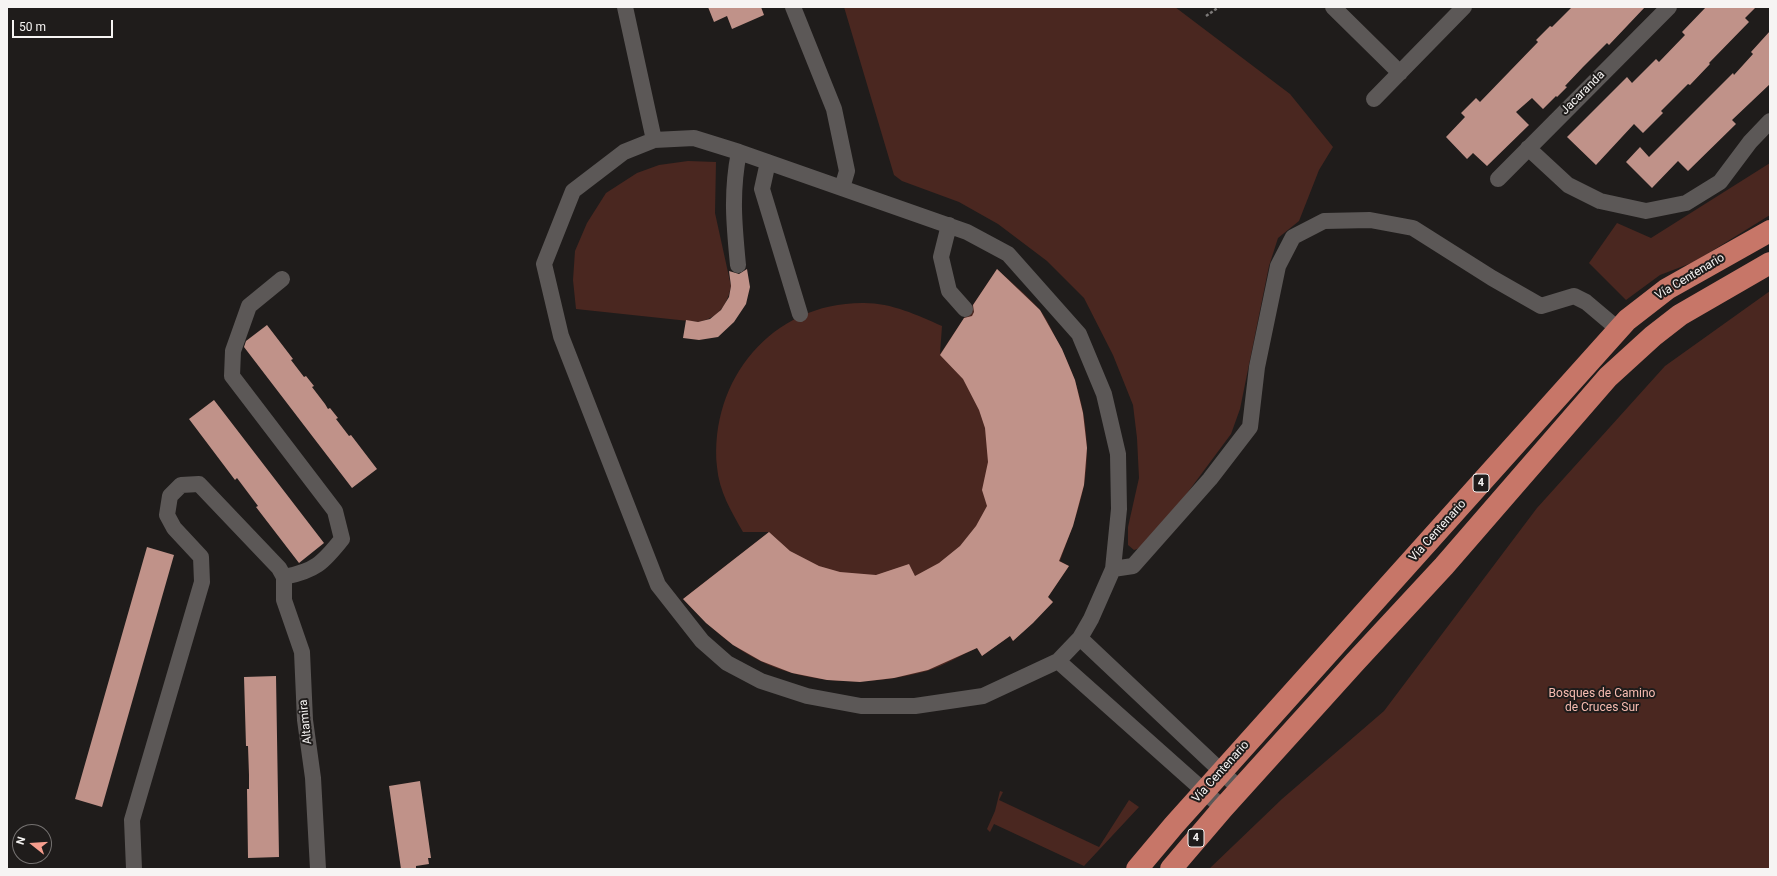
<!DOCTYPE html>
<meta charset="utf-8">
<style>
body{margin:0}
#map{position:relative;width:1777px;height:876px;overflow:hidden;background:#1f1c1b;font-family:Roboto,sans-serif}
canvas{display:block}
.frame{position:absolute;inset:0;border:8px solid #f6f4f3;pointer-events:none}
.north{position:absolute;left:12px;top:824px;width:40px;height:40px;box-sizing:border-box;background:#1f1c1b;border:1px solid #757271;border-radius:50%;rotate:287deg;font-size:11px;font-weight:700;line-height:16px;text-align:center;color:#f6f4f3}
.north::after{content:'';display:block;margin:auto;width:14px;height:18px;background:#f59d8d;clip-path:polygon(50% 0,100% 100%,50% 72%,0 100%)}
.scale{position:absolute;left:12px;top:20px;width:101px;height:18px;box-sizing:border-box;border:2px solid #f6f4f3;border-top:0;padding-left:5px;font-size:12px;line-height:14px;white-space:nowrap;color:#f6f4f3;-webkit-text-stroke:3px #1f1c1b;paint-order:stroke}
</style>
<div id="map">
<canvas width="1777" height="876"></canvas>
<div class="frame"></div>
<div class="north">N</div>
<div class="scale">50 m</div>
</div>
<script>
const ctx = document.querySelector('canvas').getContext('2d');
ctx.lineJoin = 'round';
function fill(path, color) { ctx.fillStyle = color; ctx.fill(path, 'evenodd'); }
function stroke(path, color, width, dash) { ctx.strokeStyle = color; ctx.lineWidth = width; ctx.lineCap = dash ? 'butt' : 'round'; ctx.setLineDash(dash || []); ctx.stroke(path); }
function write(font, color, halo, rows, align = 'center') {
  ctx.font = font + ' Roboto,sans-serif'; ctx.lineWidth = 4; ctx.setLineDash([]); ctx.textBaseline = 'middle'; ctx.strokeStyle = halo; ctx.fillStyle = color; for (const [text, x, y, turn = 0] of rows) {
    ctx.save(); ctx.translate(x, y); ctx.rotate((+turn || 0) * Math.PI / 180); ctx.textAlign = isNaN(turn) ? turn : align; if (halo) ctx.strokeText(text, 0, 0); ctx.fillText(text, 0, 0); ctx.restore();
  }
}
const green = new Path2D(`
 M844,7H1175L1290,94L1333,147L1319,170L1299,221L1278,238L1269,266L1240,409L1231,434L1185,496L1143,547L1134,550L1128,545V527L1139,478L1137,438L1133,405L1113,355L1084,298L1047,261L998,224L959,202L902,181L894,175Z
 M688,161L716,162L715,213L731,286C727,306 718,318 698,322L576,309L573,280L575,251L587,223L606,193L637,173L659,165Z
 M1770,163V215L1694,262L1660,275L1626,300L1589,263L1617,223L1651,238Z
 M997,269C1011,282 1027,295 1039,309C1047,318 1052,331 1057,341C1081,383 1093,437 1084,485C1079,511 1069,536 1060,561L1069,566L1048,597L1053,602L1013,641L1010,636L982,656L977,648C961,655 944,666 927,671C863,689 787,685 732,644C714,631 698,615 683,599L769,532H743C731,511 719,491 717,467C709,379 773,302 864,303C892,303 917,315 942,326L940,354Z
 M1770,291V869H1209L1282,799L1384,711L1537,508L1665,366Z
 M1000,791L1003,792L999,800L1099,847L1129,800L1139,807L1084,866L994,824L990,832L987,829L995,811Z`);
const building = new Path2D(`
 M708,7H761L764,15L732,29L727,16L714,22Z
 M1572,7H1645L1609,45L1607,43L1583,67L1565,86L1567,87L1557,97L1556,96L1543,109L1532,98L1516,112L1529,125L1487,166L1473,153L1467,159L1446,137L1465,117L1461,113L1476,98L1480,102L1538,42L1536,40L1550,26L1552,27Z
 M1706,7H1756L1745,18L1749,22L1709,63L1710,64L1690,85L1688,84L1661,111L1663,113L1643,133L1634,124L1596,165L1567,137L1627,77L1632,83L1656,59L1659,62L1685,35L1682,32Z
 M1770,31V84L1732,120L1736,124L1688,171L1678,161L1652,188L1626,162L1640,147L1649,157L1733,73L1734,75L1753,54L1751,52Z
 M747,269L750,287L746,304L734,322L718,337L699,340L683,338L686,320L698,322L710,319L721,310L729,297L731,286L729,271L739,274Z
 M997,269L1040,310L1062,349L1075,380L1083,413L1087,448L1084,485L1073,526L1059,561L1069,566L1048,597L1053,602L1033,623L1013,641L1010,636L982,656L977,648L928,670L894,678L860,682L827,680L792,673L761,661L733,645L706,623L683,599L769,532L790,551L819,566L840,572L876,575L909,564L915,576L939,563L960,546L976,526L987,506L982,490L988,462L985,428L979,410L963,379L940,355L964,318L972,316L974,312L973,305Z
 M267,325L293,359L291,360L304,377L306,376L314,386L312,387L325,404L328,409L330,408L338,418L336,419L349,436L351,435L377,469L352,488L244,347L246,341Z
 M214,400L324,543L299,563L256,507L258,506L237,478L235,480L189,419Z
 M147,547L174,555L102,807L75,799Z
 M276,676L279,857L248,858L247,789H249V775L248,746H246L244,677Z
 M420,781L431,858H428L429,864L416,866V869H401L389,786Z`);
const path = new Path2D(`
 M1206,16L1219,7`);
const minor = new Path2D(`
 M625,7L654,140
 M793,7L834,109L847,171L842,188
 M1333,7L1400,73
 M1374,99L1464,7
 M694,138L739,152L967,232L1008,254L1079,334L1104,394L1118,454L1119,509L1113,569L1091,619L1080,638L1058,661L983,696L915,706H861L807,696L761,681L727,663L702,641L658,585L561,336L544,264L573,191L624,152L654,140Z
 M1528,148L1568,185L1600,201L1646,211L1686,203L1720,182L1750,142L1770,121
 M768,162L762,189L800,314
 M1498,179L1669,7
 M949,225L941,257L949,291L965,309
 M738,265C734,224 731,192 739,152
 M282,279L249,306L233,351L232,376L335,511L342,539C323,563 315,571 284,577
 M1113,569L1133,566L1210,479L1250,427L1257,367L1278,266L1293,237L1324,221L1370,220L1413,228L1492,278L1541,306L1574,296L1586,302L1618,329
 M1080,638L1240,789
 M1058,661L1223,808
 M134,869L132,820L202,582L201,557L174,528L167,515L170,496L181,485L199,484L279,568L284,577V600L302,652L305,720L313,778L318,869`);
const highway = new Path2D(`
 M1137,869L1174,825L1627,320L1667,289L1770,231
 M1171,869L1223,808L1355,662L1444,566L1608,377L1653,336L1680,315L1770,263`);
const shields = [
 [1481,483,16],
 [1196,838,16]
];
const shieldNames = [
 ["4",1481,483],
 ["4",1196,838]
];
const streetNames = [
 ["Jacaranda",1583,93,-45],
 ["Vía Centenario",1690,277,-31],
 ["Vía Centenario",1438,531,-48],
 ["Altamira",306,722,-96],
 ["Vía Centenario",1221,772,-48]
];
const parkNames = [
 ["Bosques de Camino",1602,694],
 ["de Cruces Sur",1602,708]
];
fill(green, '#4a2720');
fill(building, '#c09289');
stroke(path, '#7d7a79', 2.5, [3, 2]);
stroke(minor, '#5c5857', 16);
stroke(highway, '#c77668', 22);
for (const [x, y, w] of shields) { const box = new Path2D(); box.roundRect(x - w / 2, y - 9, w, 18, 3); ctx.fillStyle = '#1f1c1b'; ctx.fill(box); stroke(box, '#f6f4f3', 1); }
write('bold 11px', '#f6f4f3', null, shieldNames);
write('12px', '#f6f4f3', '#1f1c1b', streetNames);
write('12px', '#f7bcb1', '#1f1c1b', parkNames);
</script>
